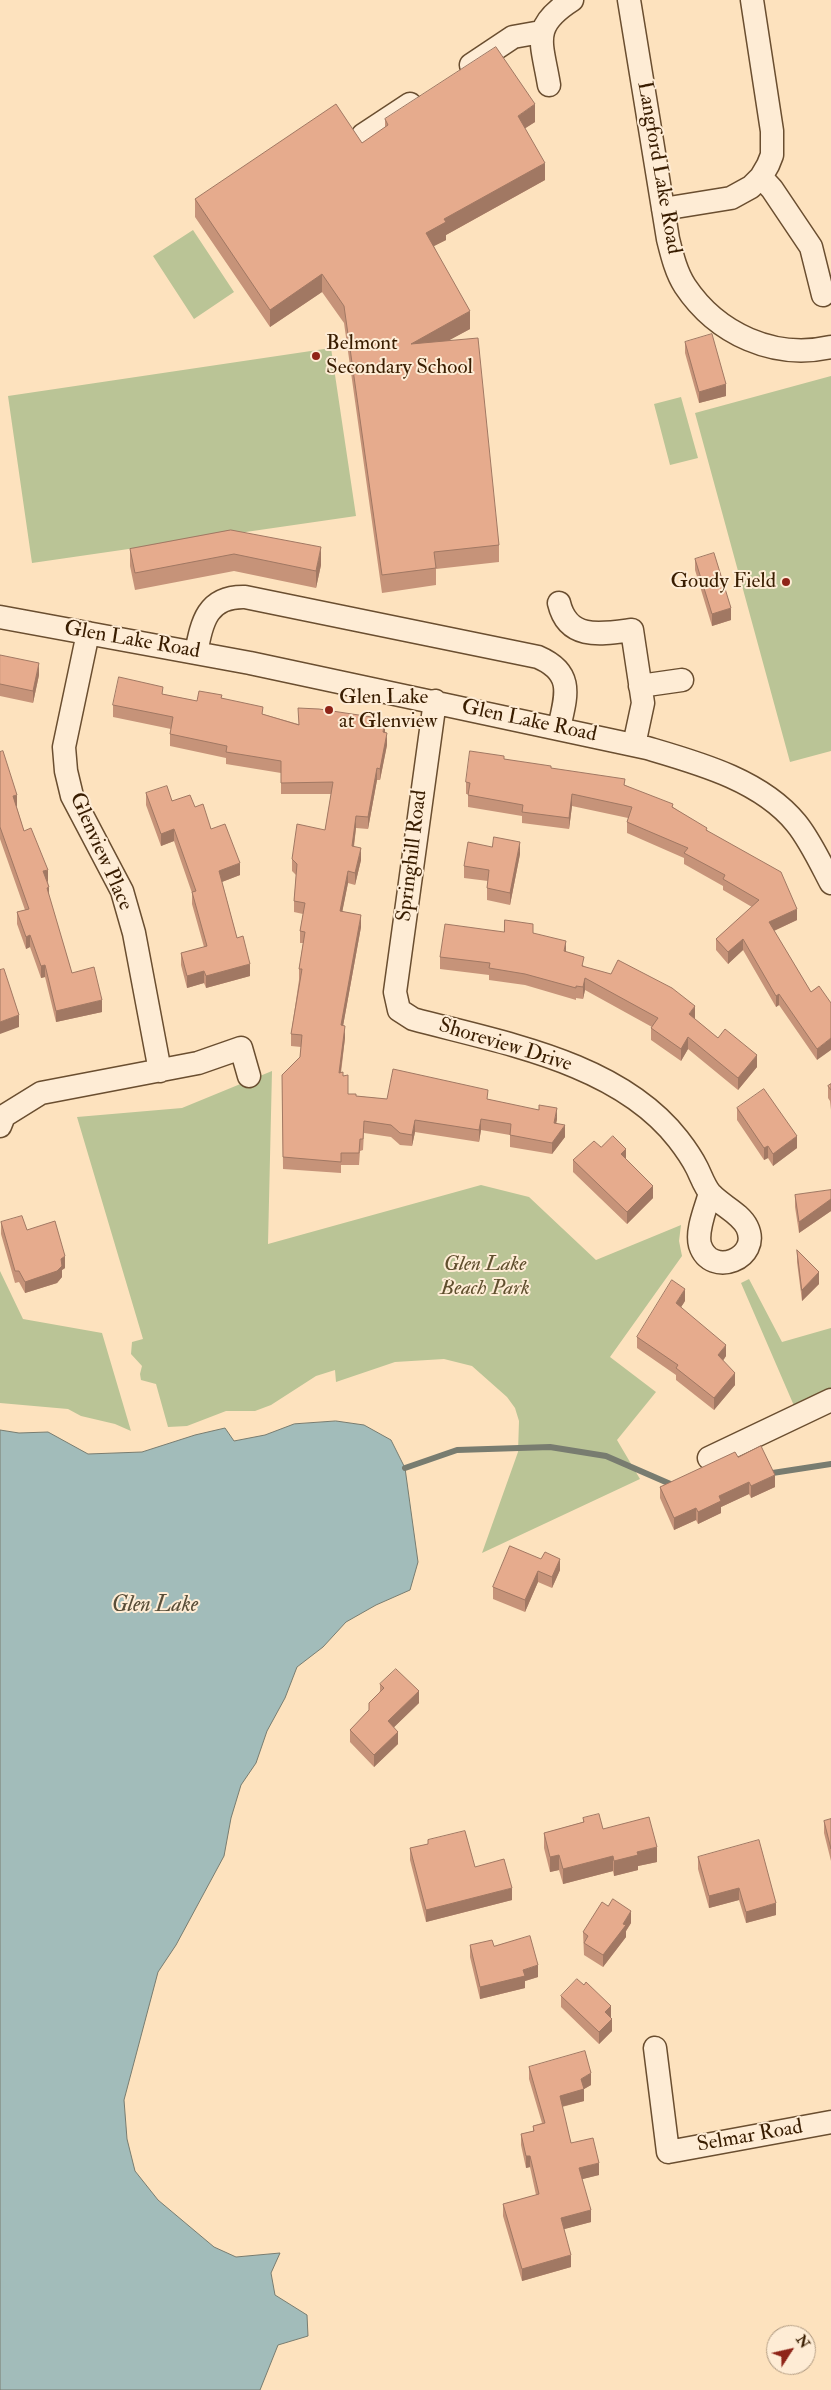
<!DOCTYPE html>
<style>
body{margin:0}
#map{position:relative;width:831px;height:2390px;overflow:hidden;background:#fde2be;font-family:"IM FELL Double Pica",serif}
canvas{display:block}
.north{position:absolute;left:766px;top:2325px;width:50px;height:50px;box-sizing:border-box;background:#feecd5;border:1px solid #af9980;border-radius:50%;rotate:55deg;font-size:14px;font-weight:700;line-height:20px;text-align:center;color:#391d01}
.north::after{content:'';display:block;margin:auto;width:18px;height:22px;background:#8f2418;clip-path:polygon(50% 0,100% 100%,50% 72%,0 100%)}
</style>
<div id="map">
<canvas width="831" height="2390"></canvas>
<div class="north">N</div>
</div>
<script>
const ctx = document.querySelector('canvas').getContext('2d');
ctx.lineJoin = 'round';
function fill(path, color) { ctx.fillStyle = color; ctx.fill(path, 'evenodd'); }
function stroke(path, color, width, dash) { ctx.strokeStyle = color; ctx.lineWidth = width; ctx.lineCap = dash ? 'butt' : 'round'; ctx.setLineDash(dash || []); ctx.stroke(path); }
function write(font, color, halo, rows, align = 'center') {
  ctx.font = font + ' "IM FELL Double Pica",serif'; ctx.lineWidth = 4; ctx.setLineDash([]); ctx.textBaseline = 'middle'; ctx.strokeStyle = halo; ctx.fillStyle = color; for (const [text, x, y, turn = 0] of rows) {
    ctx.save(); ctx.translate(x, y); ctx.rotate((+turn || 0) * Math.PI / 180); ctx.textAlign = isNaN(turn) ? turn : align; if (halo) ctx.strokeText(text, 0, 0); ctx.fillText(text, 0, 0); ctx.restore();
  }
}
const green = new Path2D(`
 M193,230L234,292L194,319L153,256Z
 M331,348L356,516L32,563L8,396Z
 M831,376V751L790,762L695,413Z
 M681,397L698,458L670,465L654,404Z
 M272,1071L268,1244L481,1185L529,1197L596,1260L681,1225L679,1241L682,1256L610,1357L656,1392L617,1440L640,1479L482,1553L518,1452L519,1421L515,1408L507,1397L472,1366L444,1359L395,1362L336,1382L335,1370L316,1376L271,1405L255,1411H226L187,1426L168,1427L156,1384L141,1380L140,1374L142,1366L131,1354L132,1342L143,1339L77,1117L182,1108Z
 M0,1271L23,1319L102,1333L131,1431L115,1424L81,1416L68,1409L0,1403Z
 M749,1279L782,1342L831,1328V1389L795,1408L741,1283Z`);
const water = new Path2D(`
 M336,1421L364,1425L391,1440L405,1468L418,1562L410,1590L376,1605L346,1622L323,1647L297,1667L285,1698L267,1731L256,1763L241,1785L231,1818L224,1856L176,1945L158,1972L124,2100L127,2139L135,2171L158,2200L214,2247L236,2257L280,2253L271,2273L275,2295L307,2315L308,2336L278,2345L260,2390H0V1430L19,1433L48,1432L88,1454L142,1452L195,1435L225,1428L234,1441L265,1435L294,1424Z`);
const stream = new Path2D(`
 M405,1468L457,1450L550,1447L606,1456L675,1486
 M766,1474L831,1464`);
const minor = new Path2D(`
 M629,0L668,239C672,255 676,272 685,286C717,334 774,360 831,347
 M471,65L513,37L541,32
 M549,85C542,42 530,27 572,0
 M363,135L410,104
 M761,177L772,189L811,247L823,295
 M663,209L731,198L751,187L761,177L768,165L772,155V131L752,0
 M559,603C568,641 602,634 632,630L643,703L634,745
 M0,617L250,663L647,748C698,763 761,780 796,823C810,840 821,864 831,883
 M88,633L64,747L66,771L72,796L122,891L134,933L160,1071
 M196,653C202,622 207,596 245,597L538,657C575,673 566,696 559,728
 M640,686L682,680
 M435,701L395,992L399,1010L413,1019C502,1043 618,1062 678,1139C685,1148 692,1158 697,1168C701,1176 705,1188 711,1194C722,1206 740,1213 747,1227C762,1258 711,1279 700,1245C696,1230 706,1208 710,1193
 M0,1126L4,1116L41,1093L198,1063L241,1048L249,1076
 M709,1458L831,1400
 M655,2048L668,2152L831,2122`);
const wall = new Path2D(`
 M385,119L535,122L525,128L545,180L446,235V240L434,246L470,329L449,340L499,545V562L436,569V585L382,593L344,323L322,292L270,327L195,217V199L362,143L385,128Z
 M685,342L726,396L699,403L685,353Z
 M231,530L321,565L316,588L234,571L135,590L130,566V549Z
 M695,559L731,620L712,626L695,570Z
 M0,655L39,675L33,703L0,696Z
 M163,694L197,701L222,698L263,714L298,724L385,731L387,745L380,780H377L368,829L356,828L354,847L361,860L355,885L348,883L342,912L361,927L343,1026L345,1038L341,1073L343,1076L348,1094L356,1096L387,1099H488L557,1119L556,1123L565,1137L552,1154L510,1147V1135L481,1130L479,1142L415,1132L412,1146L400,1145L391,1137L364,1133L363,1150L360,1151L359,1165H341V1173L283,1169L282,1075L300,1057L301,1047L291,1046V1034L299,980V969L303,943H300V931L303,914L294,912V901L296,875L292,871V859L325,830L331,794H281V773L226,764V758L170,746V734L171,729L113,717V705Z
 M0,752L24,831L48,881L49,897L72,973L102,1012L56,1022L45,977L41,978L30,947L26,949L17,924V912L25,910L0,839Z
 M504,759L551,768L625,785L673,807L707,830L797,920L774,931L811,992L819,986L817,1060L779,1005L776,1007L743,950L728,964L716,950V939L752,907L723,890V886L684,864V858L627,833V822L628,818L572,806L569,829L522,823V816L468,807V794H466V782Z
 M146,793L195,807L211,829L240,875L222,882L237,938L250,976L206,988L204,983L187,988L181,965V953L204,947L192,904V893L174,841L161,846L146,805Z
 M520,854L510,905L487,900V888L488,881L464,878V866Z
 M504,932L533,933L566,952L584,966L695,1018V1019L718,1038L757,1067L738,1090L688,1049L681,1061L651,1040V1028L652,1027L585,990L583,999L576,998V1000L525,985L489,980V975L440,969V957Z
 M831,1084V1110L830,1101L828,1098V1086Z
 M737,1108L797,1148L773,1166L768,1158L764,1160L737,1120Z
 M601,1147L626,1159L653,1198L627,1224L573,1172V1160Z
 M831,1190V1211L799,1233L795,1207V1195Z
 M1,1222L27,1230L65,1268L62,1270V1277L57,1283L25,1293L19,1282L15,1283L1,1234Z
 M797,1250L819,1284L802,1301L797,1262Z
 M685,1301L681,1307L726,1356L723,1361L735,1385L714,1410L676,1380V1375L637,1348V1337Z
 M738,1457L775,1487L751,1498L749,1494L721,1507V1513L698,1524L696,1520L674,1530L660,1498V1487Z
 M510,1546L560,1570L552,1588L538,1582L525,1612L493,1599V1587Z
 M380,1684L419,1703L394,1727L398,1744L374,1767L350,1742V1730L369,1711L380,1691Z
 M583,1818L603,1829L657,1862L638,1866V1870L614,1876L613,1871L563,1884L559,1870L550,1872L544,1848V1833L583,1822Z
 M831,1819V1861L824,1833V1821Z
 M428,1840L512,1900L426,1922L410,1860V1848L428,1844Z
 M698,1857L776,1915L746,1923L739,1900L709,1908L698,1869Z
 M631,1923L626,1931V1937L603,1967L584,1955L583,1932Z
 M470,1945L494,1946L538,1977L525,1981V1988L480,1999L470,1957Z
 M584,1985L611,2018L612,2031L599,2044L561,2007V1996Z
 M529,2067L591,2085L584,2089V2101L562,2107L571,2143L599,2175L582,2179L591,2222L564,2229L571,2267L522,2281L503,2216V2204L536,2195L530,2167L526,2168L521,2145V2134L533,2131V2126L542,2123L529,2079Z`);
const shadedWall = new Path2D(`
 M535,104V122L518,133V116Z
 M545,163V180L446,235V240L426,250V233L444,219Z
 M322,274V292L270,327V310Z
 M470,311V329L411,361V344Z
 M726,384V396L699,403V392Z
 M321,547V565L316,588V571Z
 M731,608V620L712,626V614Z
 M39,663V675L33,703V691Z
 M385,719V731L383,744V732Z
 M387,733V745L380,780V769Z
 M377,768V780L368,829V817Z
 M572,794V806L569,829V818Z
 M17,795V806L13,808V796Z
 M356,816V828L352,858V846Z
 M174,829V841L161,846V834Z
 M520,842V854L510,905V893Z
 M361,848V860L355,885V873Z
 M240,863V875L219,883V871Z
 M48,870V881L43,883V871Z
 M348,871V883L340,923V911Z
 M49,887V899L47,888Z
 M797,909V920L769,933V922Z
 M361,915V927L341,1037V1025Z
 M30,935V947L26,949V937Z
 M743,939V950L728,964V952Z
 M566,941V953L564,951Z
 M250,964V976L206,988V976Z
 M45,965V977L41,978V966Z
 M204,971V983L187,988V976Z
 M585,978V990L583,999V987Z
 M779,994V1005L776,1007V996Z
 M102,1000V1012L56,1022V1011Z
 M695,1006V1018L689,1026V1014Z
 M19,1015V1027L0,1034V1022Z
 M345,1026V1038L339,1084V1073Z
 M688,1037V1049L681,1061V1049Z
 M831,1038V1050L817,1060V1049Z
 M757,1055V1067L738,1090V1078Z
 M557,1108V1119L554,1135V1123Z
 M481,1119V1130L479,1142V1130Z
 M415,1120V1132L412,1146V1135Z
 M565,1125V1137L552,1154V1143Z
 M797,1136V1148L773,1166V1154Z
 M768,1146V1158L764,1160V1148Z
 M626,1149V1161L621,1154Z
 M653,1186V1198L627,1224V1212Z
 M831,1199V1211L799,1233V1222Z
 M65,1256V1268L62,1270V1277L57,1283L25,1293V1282Z
 M819,1272V1284L802,1301V1290Z
 M685,1289V1301L676,1315V1303Z
 M726,1345V1356L718,1367V1355Z
 M735,1373V1385L714,1410V1398Z
 M775,1475V1487L751,1498V1486Z
 M749,1482V1494L721,1507V1513L698,1524V1512L719,1496Z
 M696,1508V1520L674,1530V1518Z
 M560,1559V1570L552,1588V1577Z
 M538,1571V1582L525,1612V1600Z
 M419,1691V1703L388,1733V1721Z
 M398,1732V1744L374,1767V1755Z
 M657,1847V1862L638,1866V1870L614,1876V1861L637,1852Z
 M559,1855V1870L550,1872V1857Z
 M613,1856V1871L563,1884V1869Z
 M512,1888V1900L426,1922V1910Z
 M739,1888V1900L709,1908V1896Z
 M776,1903V1915L746,1923V1912Z
 M631,1911V1923L626,1931V1937L603,1967V1955Z
 M538,1965V1977L525,1981V1988L480,1999V1987L523,1970Z
 M611,2006V2018L605,2012Z
 M612,2019V2031L599,2044V2032Z
 M591,2073V2085L584,2089V2101L560,2107V2096L581,2079Z
 M526,2156H530V2167L526,2168Z
 M599,2163V2175L579,2180V2168Z
 M591,2210V2222L561,2230V2218Z
 M571,2255V2267L522,2281V2269Z`);
const building = new Path2D(`
 M496,47L535,104L518,116L545,163L444,219L446,222L426,233L470,311L411,344L478,338L499,545L434,552L436,568L382,575L344,306L322,274L270,310L195,199L336,104L362,143L388,125L385,119Z
 M712,334L726,384L699,392L685,342Z
 M231,530L321,547L316,571L234,554L135,573L130,549Z
 M714,553L731,608L712,614L695,559Z
 M0,655L39,663L33,691L0,684Z
 M119,677L163,687L162,694L197,701L199,691L222,695L221,698L263,707L262,714L299,725L298,708L319,709L385,719L383,732L387,733L380,769L377,768L368,817L356,816L352,846L361,848L355,873L348,871L340,911L361,915L341,1025L345,1026L339,1073L343,1072V1076L348,1075V1094H356V1096L387,1099L393,1069L488,1090L487,1099L539,1110V1105L557,1108L554,1123L565,1125L552,1143L510,1135L511,1124L481,1119L479,1130L415,1120L412,1135L400,1133L391,1125L364,1121L363,1139H360L359,1153H341V1162L283,1157L282,1075L300,1057L302,1035L291,1034L302,969H299L305,932L300,931L305,903L294,901L297,864L292,859L297,824L325,830L333,782L281,783V761L226,752L227,746L170,734L173,717L113,705Z
 M3,751L17,795L13,796L24,831L31,828L48,870L43,871L49,887L47,888L72,973L94,967L102,1000L56,1011L45,965L41,966L30,935L26,937L17,912L29,909L0,827V752Z
 M470,751L504,756V759L551,766V768L625,779L624,785L673,804L672,807L707,828L706,830L781,872L797,909L769,922L811,992L819,986L831,1003V1038L817,1049L779,994L776,996L743,939L728,952L716,939L759,900L723,879L725,875L684,853L688,848L627,822L632,807L572,794L569,818L522,812L523,805L468,795L470,783L466,782Z
 M167,786L172,801L190,795L195,807L203,804L211,829L225,824L240,863L219,871L237,938L243,936L250,964L206,976L204,971L187,976L181,953L207,946L192,892L196,891L174,829L161,834L146,793Z
 M494,837L520,842L510,893L487,888L489,870L464,866L468,842L492,847Z
 M505,920L533,924V933L566,941L564,951L584,957L582,966L611,974L618,960L672,988L695,1006L689,1014L718,1038L725,1029L757,1055L738,1078L688,1037L681,1049L651,1028L658,1018L585,978L583,987L576,986V988L525,974L489,968L490,963L440,957L445,924L504,932Z
 M4,969L19,1015L0,1022V970Z
 M831,1084V1090L828,1086Z
 M764,1089L797,1136L773,1154L768,1146L764,1148L737,1108Z
 M613,1136L626,1149L621,1154L653,1186L627,1212L573,1160L594,1141L601,1147Z
 M831,1190V1199L799,1222L795,1195Z
 M22,1216L27,1230L55,1221L65,1256L61,1259L62,1266L57,1271L25,1282L19,1271H15L1,1222Z
 M797,1250L819,1272L802,1290Z
 M672,1280L685,1289L676,1303L726,1345L718,1355L735,1373L714,1398L676,1368L678,1365L637,1337Z
 M761,1446L775,1475L751,1486L749,1482L719,1496L721,1501L698,1512L696,1508L674,1518L660,1487L735,1452L738,1457Z
 M510,1546L541,1559L545,1552L560,1559L552,1577L538,1571L525,1600L493,1587Z
 M396,1669L419,1691L388,1721L398,1732L374,1755L350,1730L369,1710V1703L384,1688L380,1684Z
 M599,1814L603,1829L649,1817L657,1847L637,1852L638,1855L614,1861L613,1856L563,1869L559,1855L550,1857L544,1833L584,1822L583,1818Z
 M831,1819V1849L824,1821Z
 M465,1831L475,1867L504,1859L512,1888L426,1910L410,1848L428,1844V1840Z
 M759,1840L776,1903L746,1912L739,1888L709,1896L698,1857Z
 M613,1899L631,1911L623,1924L626,1925L603,1955L584,1943L588,1936L583,1932L602,1902L608,1906Z
 M530,1936L538,1965L523,1970L525,1976L480,1987L470,1945L492,1940L494,1946Z
 M577,1979L584,1985L586,1982L611,2006L605,2012L612,2019L599,2032L561,1996Z
 M585,2051L591,2073L581,2079L584,2089L560,2096L571,2143L593,2138L599,2163L579,2168L591,2210L561,2218L571,2255L522,2269L503,2204L539,2194L530,2156H526L521,2134L534,2131L533,2126L545,2123L529,2067Z`);
const markers = [
 [316,356,5,"#8f2418"],
 [786,582,5,"#8f2418"],
 [329,710,5,"#8f2418"]
];
const streetNames = [
 ["Langford Lake Road",658,168,80],
 ["Glen Lake Road",132,641,10],
 ["Glen Lake Road",529,722,12],
 ["Glenview Place",100,852,66],
 ["Springhill Road",413,856,-83],
 ["Shoreview Drive",505,1046,17],
 ["Selmar Road",750,2137,-10]
];
const poiNames = [
 ["Belmont",326,344],
 ["Secondary School",326,368],
 ["Goudy Field",776,582,"right"],
 ["Glen Lake",339,698],
 ["at Glenview",339,722]
];
const parkNames = [
 ["Glen Lake",485,1265],
 ["Beach Park",485,1289]
];
const waterNames = [
 ["Glen Lake",155,1606]
];
fill(green, '#bac496');
fill(water, '#a2bcba');
stroke(water, '#787c70', 1);
stroke(stream, '#787c70', 6);
stroke(minor, '#6a4e30', 25);
stroke(minor, '#feecd5', 22);
fill(wall, '#c69379');
fill(shadedWall, '#a17863');
fill(building, '#e6ab8d');
stroke(building, '#a17863', 1);
for (const [x, y, r, color] of markers) { const dot = new Path2D(); dot.arc(x, y, r, 0, 2 * Math.PI); ctx.fillStyle = color; ctx.fill(dot); stroke(dot, '#feecd5', 2); }
write('21px', '#391d01', '#feecd5', streetNames);
write('21px', '#391d01', '#feecd5', poiNames, 'left');
write('italic 21px', '#604f2e', '#feecd5', parkNames);
write('italic 22px', '#584d38', '#feecd5', waterNames);
</script>
